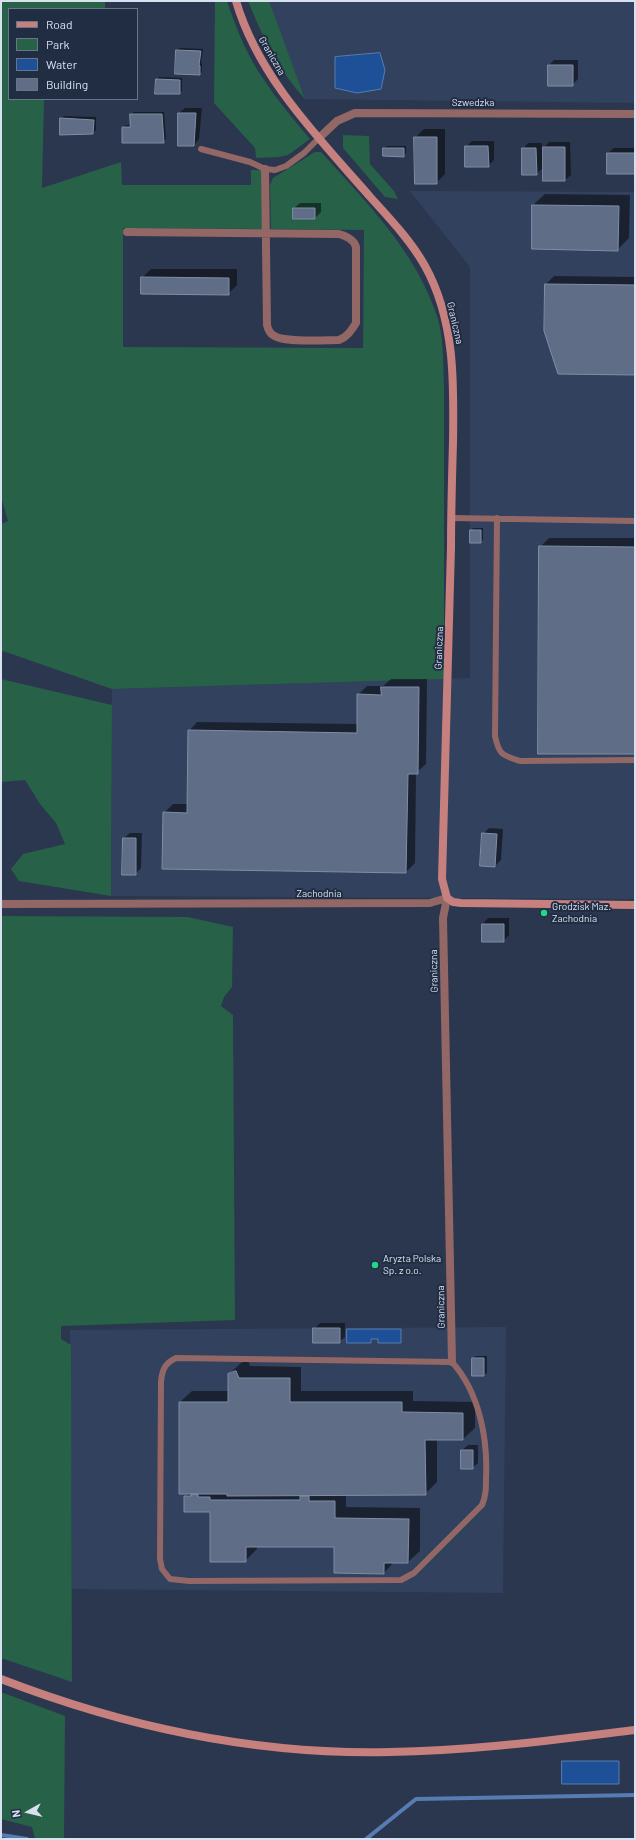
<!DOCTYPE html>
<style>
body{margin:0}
#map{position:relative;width:636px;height:1840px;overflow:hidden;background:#2b374e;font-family:Barlow,sans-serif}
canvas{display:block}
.frame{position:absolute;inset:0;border:2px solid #d9e1f0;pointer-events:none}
.legend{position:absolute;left:8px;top:8px;width:130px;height:92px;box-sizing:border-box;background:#212d43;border:1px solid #6b7588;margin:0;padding:5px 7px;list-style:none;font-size:12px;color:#d9e1f0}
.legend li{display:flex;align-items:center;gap:8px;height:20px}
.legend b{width:20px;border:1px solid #6b7588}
.north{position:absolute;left:8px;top:1792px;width:40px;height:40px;-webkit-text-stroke:3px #212d43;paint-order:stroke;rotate:262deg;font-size:11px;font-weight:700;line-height:16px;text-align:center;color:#d9e1f0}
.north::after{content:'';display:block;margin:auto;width:14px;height:18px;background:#d9e1f0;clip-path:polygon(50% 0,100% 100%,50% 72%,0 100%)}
</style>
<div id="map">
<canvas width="636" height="1840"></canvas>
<div class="frame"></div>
<ul class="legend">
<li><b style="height:5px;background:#c6807e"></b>Road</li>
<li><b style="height:11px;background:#266148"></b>Park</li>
<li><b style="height:11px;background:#1e5097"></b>Water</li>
<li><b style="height:11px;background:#5f6d86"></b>Building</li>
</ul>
<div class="north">N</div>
</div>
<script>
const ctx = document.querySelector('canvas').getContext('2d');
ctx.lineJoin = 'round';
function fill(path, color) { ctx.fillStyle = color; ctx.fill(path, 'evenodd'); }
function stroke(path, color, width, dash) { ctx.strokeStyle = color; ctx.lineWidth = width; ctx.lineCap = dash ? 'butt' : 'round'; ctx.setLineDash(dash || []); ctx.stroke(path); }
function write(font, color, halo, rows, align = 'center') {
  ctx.font = font + ' Barlow,sans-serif'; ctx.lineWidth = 4; ctx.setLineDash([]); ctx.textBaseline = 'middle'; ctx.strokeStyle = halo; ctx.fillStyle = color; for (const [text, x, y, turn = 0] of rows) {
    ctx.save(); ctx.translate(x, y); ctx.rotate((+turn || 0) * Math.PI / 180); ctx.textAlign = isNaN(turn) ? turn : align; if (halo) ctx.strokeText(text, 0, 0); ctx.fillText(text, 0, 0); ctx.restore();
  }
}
const built = new Path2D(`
 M268,1H635V103L305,99Z
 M410,191L635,192V899L111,896L112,689L470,678V267Z
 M506,1327L503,1593L72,1589L70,1330Z`);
const green = new Path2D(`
 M1,1H105V9H9V99H107L44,100L42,188L121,162L122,185H251V170H261L263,229L123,228V347L363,348L364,230L271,229L270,185L273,178L315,152H321C366,202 415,250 437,316C444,337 443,363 444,385V679L112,689L3,651L1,653V524L8,521L1,497Z
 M215,1H227C236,28 247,56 264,80C278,101 294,120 310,139L288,155L279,157L256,158L255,148L214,103Z
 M248,1H269L305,99C278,69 263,38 248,1Z
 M343,135L369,136L370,164L394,191L398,199L385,197L343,148Z
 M1,679L112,705L111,896L19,881L11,869L23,854L65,844L56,823L40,804L25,780L1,782Z
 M1,916L188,917L233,927L232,987L224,997L221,1006L233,1015L235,1320L61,1326V1339L71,1345L72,1682L1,1658Z
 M1,1692L65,1716L64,1839H35L32,1827L1,1819Z`);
const water = new Path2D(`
 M380,53L385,70L381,89L357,93L335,88V57Z
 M347,1329H401V1343H378V1339H371V1343H347Z
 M562,1761H619V1784H562Z`);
const shadow = new Path2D(`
 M180,48L203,49L201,63H202V72L199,74L177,50Z
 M554,60H578V79L572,85L549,65Z
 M159,77L182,78V91L179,93L157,79Z
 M185,108H202L199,139L194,145L179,113Z
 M134,112H164L166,139L163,142L123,127L126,125H131V114Z
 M64,116L96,117V130L93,133L61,119Z
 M424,129H445V174L436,183L415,138Z
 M472,141H494V160L488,166L466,147Z
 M549,142H570L571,175L565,180L544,167L536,174L523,149L528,143H542V150Z
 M387,146H406V153L403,156L384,148Z
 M614,148H635V173L608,153Z
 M545,194L630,195L629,238L617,250L533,205Z
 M300,203H321V212L315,218L294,208Z
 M151,269H237V285L228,294L142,278Z
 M554,276L635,277V374L546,284Z
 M473,528H483V540L481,542L471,530Z
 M549,538H635V753L540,547Z
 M391,679H427L426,764L416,773L415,863L406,872L164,813L173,804H188L189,731L197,722L358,724V695L367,686H383Z
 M489,828L503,829L501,860L495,866L483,834Z
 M130,833H142L141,868L135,874L124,838Z
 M488,918H509V935L503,941L483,924Z
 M320,1323H345V1337L339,1342L314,1329Z
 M476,1356H487V1373L484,1375L473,1358Z
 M248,1360L250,1366L301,1367V1391H413V1401L475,1402V1428L463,1439H437V1482L425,1494L346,1495V1507L420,1508V1551L408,1562H394L384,1573L335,1546H257V1549L245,1561L211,1511L185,1497L189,1493L180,1402L192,1391H229V1374L241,1363Z
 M468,1445H478V1463L472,1468L462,1450Z`);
const stream = new Path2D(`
 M1,1835L27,1839
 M366,1839L416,1799L635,1795`);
const building = new Path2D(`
 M176,50L201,51L199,65L200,66V75L175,74Z
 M548,65H573V86H548Z
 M156,79L180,80V94H155Z
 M178,113H196L194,146H178Z
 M130,114H162L164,143H122V127H130Z
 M60,118L94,120L93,134L60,135Z
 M414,137H437V184H415Z
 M465,146H488L489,167H465Z
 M543,147H565V181H543Z
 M383,148H404V157L383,156Z
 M522,148H536L537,175H522Z
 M607,153H635V174H607Z
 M532,205L619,206L618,251L532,249Z
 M293,208H315V219H293Z
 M141,277L229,278V295L141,294Z
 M545,284L635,285V375L558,374L544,331Z
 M470,530H481V543H470Z
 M539,546L635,547V754H538Z
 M381,687H419L418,774H408L406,873L162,869L163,812L187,813L188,730L357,733V694L381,695Z
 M482,833L497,834L495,867L480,866Z
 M123,838H136V875H122Z
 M482,924H504V942H482Z
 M313,1328H340V1343H313Z
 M472,1358H484V1376H472Z
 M236,1371L239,1378H290V1402H402V1412L463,1413V1440H425L426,1495L227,1496V1494H179V1402H228V1374Z
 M461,1450H473V1469H461Z
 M191,1494H198V1497H210V1500H300V1496H309V1501H335V1518L409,1519L408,1563H384V1574L334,1573V1547H246V1562H210V1512H184V1496H191Z`);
const lane = new Path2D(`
 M201,149L250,162L265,169L275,170L286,166L304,153L319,138
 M451,518L635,521
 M497,518L495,736C499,755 502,755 520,761L635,760
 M176,1358L452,1362C479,1392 488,1438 486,1478C486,1488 486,1496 482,1505L414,1573L401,1580L189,1581L170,1579L162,1569L160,1559L161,1382C162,1370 165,1363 176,1358Z`);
const street = new Path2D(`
 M319,138L337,121L355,113L635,114
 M127,232L339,234C346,236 354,239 356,247V323C351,331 347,337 339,340C325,340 282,343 273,335C269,333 268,329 267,325L265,169
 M447,898L443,918L452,1362
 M1,904L430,903L447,898`);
const secondary = new Path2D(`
 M236,1C259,79 320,139 372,199C391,220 411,241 425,266C455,320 454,382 453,442C452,477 451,512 451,547C449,657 445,768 442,879L447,898L453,902L461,903L635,905
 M1,1679C125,1727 256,1755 390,1752C472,1751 553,1740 635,1730`);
const markers = [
 [544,913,4,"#22d887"],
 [375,1265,4,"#22d887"]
];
const streetNames = [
 ["Graniczna",272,56,60],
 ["Szwedzka",473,103],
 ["Graniczna",455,323,77],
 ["Graniczna",439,648,-88],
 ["Zachodnia",319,894],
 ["Graniczna",434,971,-91],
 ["Graniczna",441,1307,-91]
];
const poiNames = [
 ["Grodzisk Maz.",552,907],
 ["Zachodnia",552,919],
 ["Aryzta Polska",383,1259],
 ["Sp. z o.o.",383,1271]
];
fill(built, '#32415d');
fill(green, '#266148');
fill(water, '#1e5097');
stroke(water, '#567cb2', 1);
fill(shadow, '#0007');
stroke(stream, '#567cb2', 4);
fill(building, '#5f6d86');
stroke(building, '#7f8da8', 1);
stroke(lane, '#936765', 6);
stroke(street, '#936765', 8);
stroke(secondary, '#c6807e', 8);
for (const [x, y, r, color] of markers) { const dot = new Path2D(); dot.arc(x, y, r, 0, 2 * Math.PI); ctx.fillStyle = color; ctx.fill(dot); stroke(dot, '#212d43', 1.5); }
write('10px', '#d9e1f0', '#212d43', streetNames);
write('10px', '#d9e1f0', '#212d43', poiNames, 'left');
</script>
